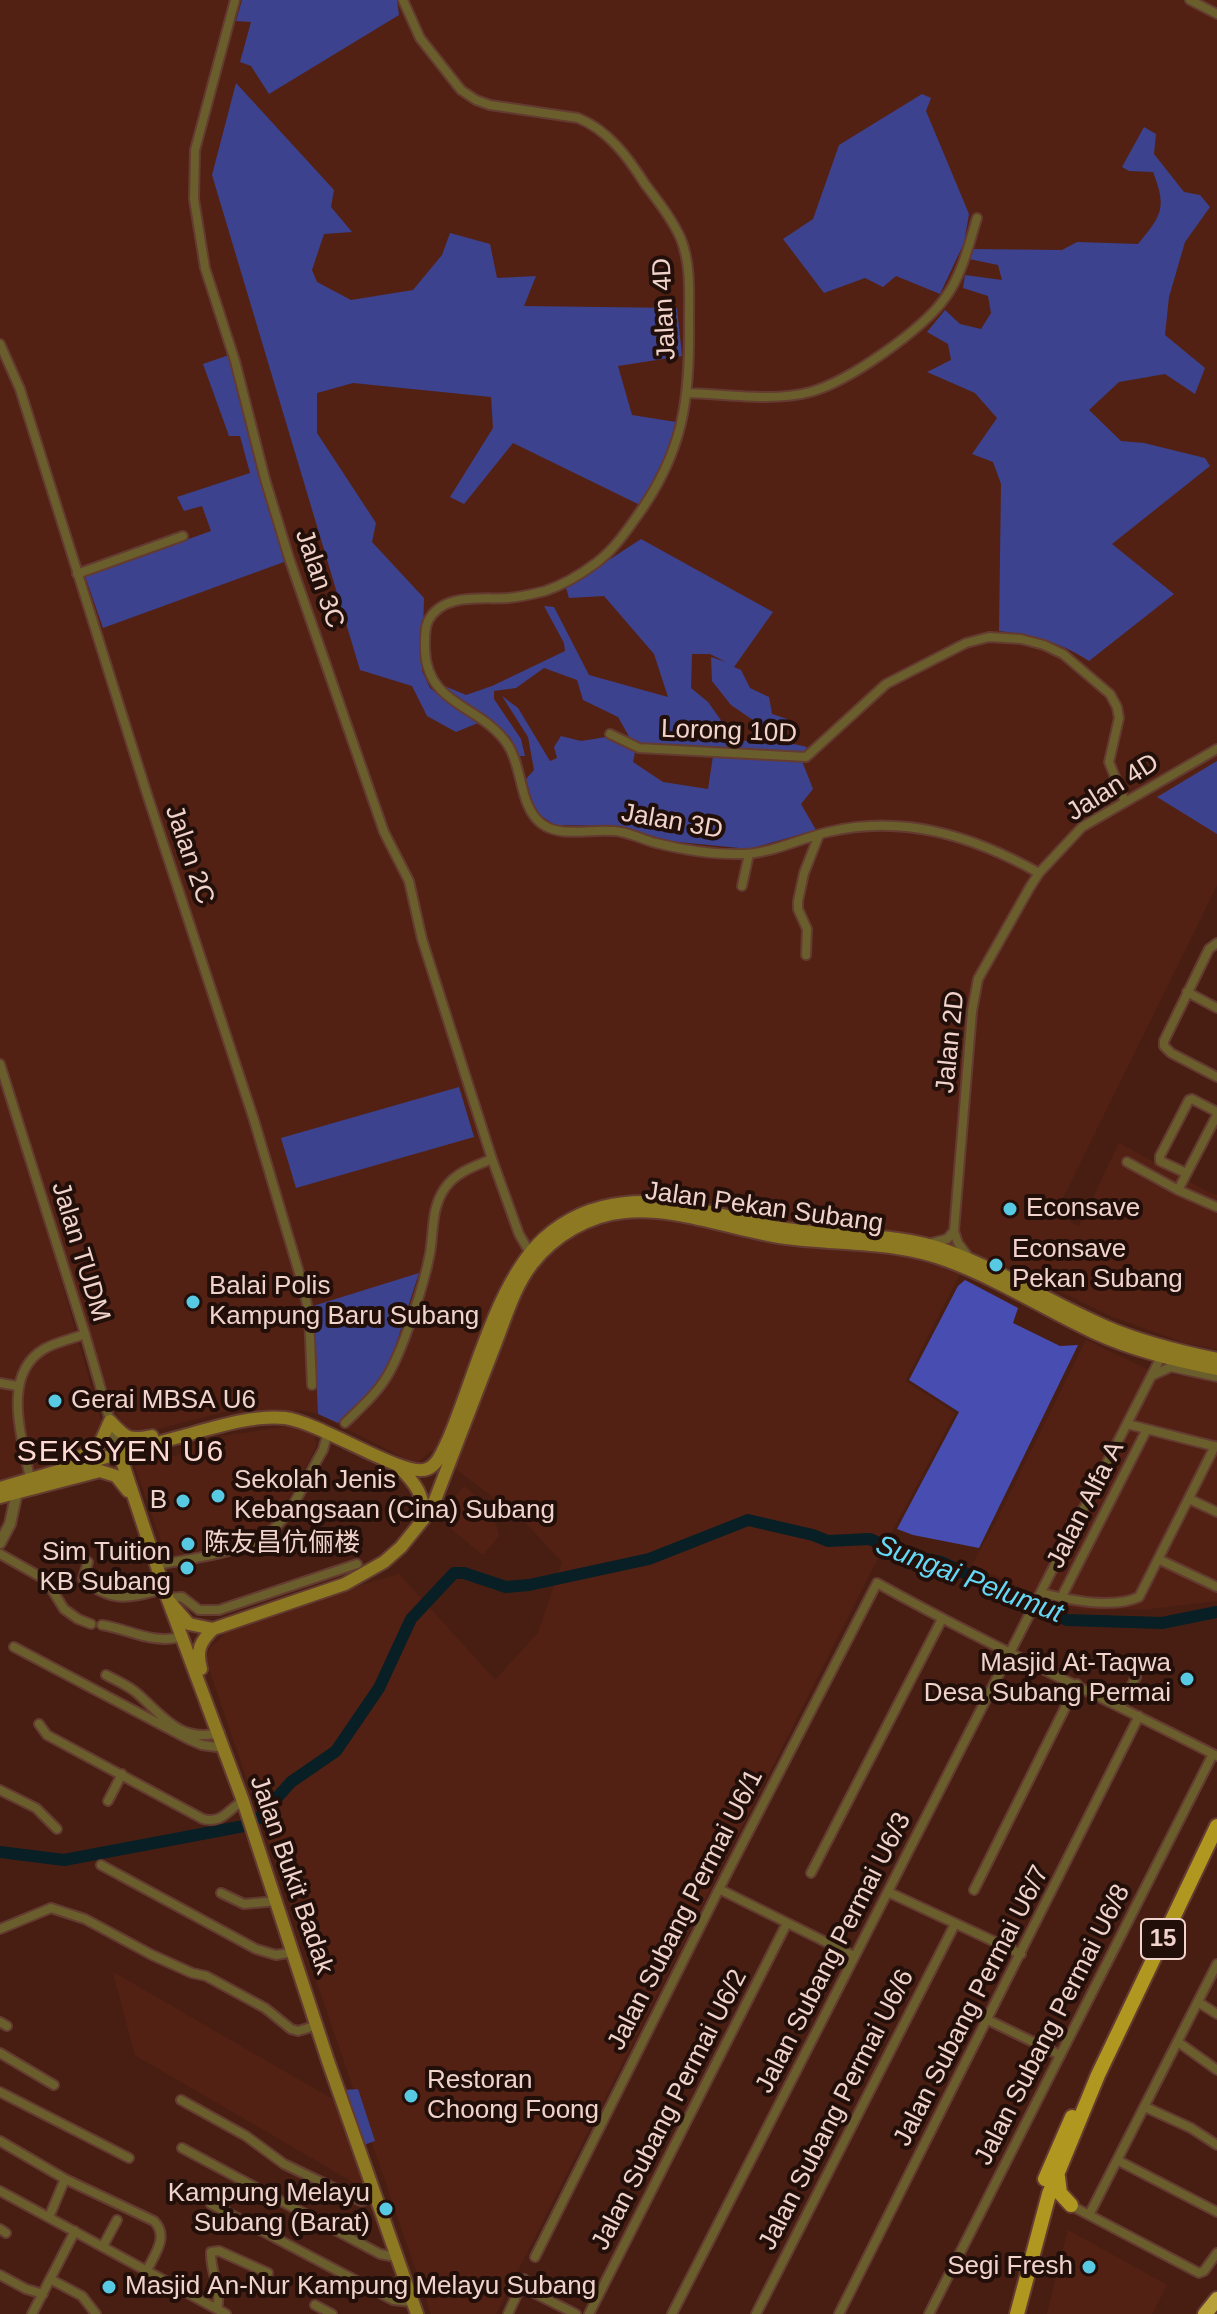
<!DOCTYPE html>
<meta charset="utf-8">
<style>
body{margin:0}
canvas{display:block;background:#481e13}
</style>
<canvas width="1217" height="2314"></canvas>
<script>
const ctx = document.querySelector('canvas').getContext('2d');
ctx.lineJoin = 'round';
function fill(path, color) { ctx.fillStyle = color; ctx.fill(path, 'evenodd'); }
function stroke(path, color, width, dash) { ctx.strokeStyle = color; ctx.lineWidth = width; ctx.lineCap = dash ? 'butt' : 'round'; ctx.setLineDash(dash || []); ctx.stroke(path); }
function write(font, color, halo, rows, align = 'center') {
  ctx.font = font + ' Arial,"Noto Sans SC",sans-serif'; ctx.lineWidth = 8; ctx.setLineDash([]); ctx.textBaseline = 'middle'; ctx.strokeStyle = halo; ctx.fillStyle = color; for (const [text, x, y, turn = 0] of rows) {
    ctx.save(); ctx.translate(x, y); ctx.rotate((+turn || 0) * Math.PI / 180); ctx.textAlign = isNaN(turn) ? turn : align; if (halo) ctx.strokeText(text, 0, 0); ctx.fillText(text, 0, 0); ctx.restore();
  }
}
const built = new Path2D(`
 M0,0H1217V885L1056,1212L1079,1227L1119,1143L1208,1192L1217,1195V1349L1185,1343L1113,1317L1027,1275L971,1252L905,1381L955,1413L869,1575L496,2314H431L206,1660L210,1648L224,1635L220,1626L399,1574L495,1680L538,1633L562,1562L525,1522L432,1450L416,1464L318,1414L302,1410L248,1414L239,1408L137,1434L123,1426L54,1256L101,1421L94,1442L75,1455L41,1471L0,1479Z
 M1086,1340L1153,1372L1217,1381V1601L1149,1609L1083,1610L1058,1605L972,1565L998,1518Z
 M288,1426L312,1431L315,1436L316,1446L299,1480L276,1518L264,1531L246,1541L171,1557L165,1552L135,1466L189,1452L191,1446L225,1436Z
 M464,1486L492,1512L499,1536L483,1555L438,1518Z
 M113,1972L334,2100L365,2189L135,2055Z
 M1068,2230L1167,2285L1152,2314H1047Z`);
const green = new Path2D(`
 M242,0H397L399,15L269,94L251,66L240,62L251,22L236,21Z
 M236,83L334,190L331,207L352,232L324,234L312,270L317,282L351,300L413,290L442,255L450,233L490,244L497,278L536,276L524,306L677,308L682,356L618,366L632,415L676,422L664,461L640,505L513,443L464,504L450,497L493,428L491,397L353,383L317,393V433L376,523L372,542L424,598L422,671L430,688L478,723L456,732L427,716L412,686L360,670L212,175Z
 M922,94L931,98L926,111L969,214L964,243L940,294L896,276L883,287L865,278L824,293L783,239L813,219L839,145Z
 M1144,127L1156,134L1154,154L1184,192L1200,195L1210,207L1185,242L1169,297L1165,335L1205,368L1195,394L1165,374L1119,382L1089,410L1121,441L1144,443L1205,458L1210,466L1112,544L1174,594L1089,661C1060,642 1033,635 999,631L1001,484L993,462L972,454L997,418L975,393L927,372L951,360L948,344L927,332L945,310L960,324L981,329L991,313L988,296L963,288L965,275L1002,280L998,265L969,259L973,249L1062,250L1077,242L1138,244C1162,215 1167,208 1153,172L1129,171L1122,167Z
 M229,355L284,562L103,628L85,576L211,531L202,506L184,511L177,497L250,473L240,436H229L203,364Z
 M641,539L773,612L734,667L741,670L750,688L769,697L772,714L787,719L785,742L807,747L802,756L650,745L631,740L618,717L583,700L577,680L544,668L516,688L494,691V699L521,739L525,756H519L510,737L440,684L466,695L492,686L565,651L564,643L544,606L554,607L589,675L668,697L654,654L604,596L569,598L566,588ZM692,654H710L726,662L711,657L712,681L731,705L769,731L770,743L735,740L708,702L691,688Z
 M502,696L518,708L550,761L557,758L554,747L561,736L581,741L606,737L635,752L633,762L663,782L708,789L713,756L802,761L813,789L801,804L816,830L749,849L658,840L622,826L555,825L541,816L533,804L526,779L534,770L528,737Z
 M1217,761V834L1157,797Z
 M459,1087L474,1137L296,1188L281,1138Z
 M419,1273L389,1366L376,1385L338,1423L318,1414L313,1306Z
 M358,2089L375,2141L361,2146L344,2090Z`);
const forest = new Path2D(`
 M965,1280L1018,1308L1013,1323L1060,1346L1078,1345L979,1548L913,1535L897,1529L959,1412L909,1380L958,1286Z`);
const river = new Path2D(`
 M0,1852L64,1860L244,1826L259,1818L291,1782L336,1751L379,1688L411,1619L454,1573H464L506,1587L529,1585L649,1559L748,1520L813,1535L828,1541L870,1539L905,1555L941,1562L1067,1620L1162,1623L1217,1612`);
const minor = new Path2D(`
 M235,0L195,150L194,199L205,268L235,361L265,479L289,558L384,832L409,881L422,939L492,1159L519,1234L530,1253
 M403,0L420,38L461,90L476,100L490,105L578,118C608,130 628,157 645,184C658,201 672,219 681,239C691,265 689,292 689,319C690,400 684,452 635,519C623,536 612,551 596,563C580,575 563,585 545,591C533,594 520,597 508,598C482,600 443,592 428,621C424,630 425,640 425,650C427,706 482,705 508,745C523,768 519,807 542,824C562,839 597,827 621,832C633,834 644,840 656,843C684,850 714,855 743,854C769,854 802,838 828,832C903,814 973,836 1039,873
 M1190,0L1217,14
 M0,344L20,389L147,794L254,1120L303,1286L309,1314L312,1385
 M687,393C724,394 775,402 810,392C848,382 922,330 945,298C962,275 969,244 977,218
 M77,574L183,536
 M610,734L639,748L806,757L886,684L966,643L989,637L1021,639L1044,645L1063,654L1110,694L1117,707L1119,718L1109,762L1125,802
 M742,886L749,854
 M1217,943L1209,949L1164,1041V1046L1171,1053L1217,1077
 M806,955L807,929L798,909V901L804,873L819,835
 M1187,992L1217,1008
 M0,1064L85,1334L119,1452
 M1127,1162L1178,1190L1217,1207
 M1186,1173L1160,1161V1156L1189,1100L1192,1099L1217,1112
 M1178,1190L1217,1115
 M931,1243L947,1239L954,1231
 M967,1255L958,1243L954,1231L972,1011L978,979L1030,887L1039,873L1082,827L1217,749
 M1153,1375L1171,1367L1217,1377
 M0,1383L17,1386
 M345,1423C361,1407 379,1392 390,1371C405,1343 424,1285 430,1253C434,1230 431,1208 445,1188C456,1172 475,1166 492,1159
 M1127,1424L1217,1447
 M30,1479C23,1440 0,1375 44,1349C56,1342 72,1339 85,1334
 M1189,1499L1217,1512
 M0,1554L46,1580L64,1609L78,1619L91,1624
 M1158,1559L1217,1587
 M88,1562L83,1579C112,1604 130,1598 164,1589
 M157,1565C196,1557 255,1554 282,1520C299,1500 309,1473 323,1450L326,1439L324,1430
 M1042,1593C1069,1600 1113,1609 1139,1597L1215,1446
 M167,1598L182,1597L199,1610H219L357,1564
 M1061,1598L1146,1431
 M102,1625C132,1630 151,1644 182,1637
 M14,1647L188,1739L202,1745L224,1748
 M106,1675C117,1681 130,1686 139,1695C166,1719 180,1742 220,1733
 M1121,1707L1136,1677
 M39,1724L47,1735L203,1819C223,1824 228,1809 243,1801
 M0,1790L36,1808L57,1829
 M108,1801L122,1774
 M101,1865L256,1949L276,1955L294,1952
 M811,1873L942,1619
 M719,1889L854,1956
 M974,1890L1077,1684
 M888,1892L1021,1954
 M221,1893L244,1904L277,1901
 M0,1929L51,1908L85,1919L152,1955L192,1973L206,1976L265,2008L291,2029L298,2031L318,2025
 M1198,2002L1217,2014
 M988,2020L1060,2055
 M0,2022L7,2026
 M1178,2042L1217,2070
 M0,2053L54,2085
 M0,2092L129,2158
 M181,2100L246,2136L284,2164L361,2201L375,2197
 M1145,2107L1191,2128L1217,2145
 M0,2141L65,2179L154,2221C169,2236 155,2254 147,2270
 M182,2148L380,2254L396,2257
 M1117,2160L1217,2212
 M0,2191L226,2314
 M211,2204L393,2300L412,2302
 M1070,2205L1199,2273L1204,2271L1217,2253
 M1089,2215L1217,1964
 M49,2217L65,2179
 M0,2229L6,2233
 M103,2246L117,2220
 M535,2257L719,1889L877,1583C988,1645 1104,1698 1217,1756
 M0,2275L26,2289L43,2294
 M50,2279L82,2296L96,2314
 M520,2286L576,2314
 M315,2305L332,2314
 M217,2309C222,2290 210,2271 211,2252L219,2251L268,2273
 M32,2314L75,2231
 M508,2314L524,2279
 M589,2314L787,1923
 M672,2314L1161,1357
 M756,2314L955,1924
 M839,2314L1139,1716
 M929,2314L1213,1754`);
const tertiary = new Path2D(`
 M0,1543L10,1524L17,1492`);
const secondary = new Path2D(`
 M110,1421C126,1438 128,1441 152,1436
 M119,1452L168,1600L243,1801L328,2061L417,2314
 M81,1456L98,1448L110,1421
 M400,1468C415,1483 426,1497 422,1518
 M0,1488C61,1470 122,1452 183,1436C216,1427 252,1415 285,1418C320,1422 405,1479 427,1469C438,1465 443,1450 448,1440C474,1380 496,1283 543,1239C566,1218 595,1206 625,1203C673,1197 733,1220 780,1228C836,1238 895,1231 948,1251C1003,1271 1053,1304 1107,1327C1142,1342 1179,1351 1217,1359
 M0,1497L100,1471L116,1476L128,1491
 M168,1600L189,1624L213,1629L345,1584L384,1562L401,1547L426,1516L435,1500C455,1449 474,1398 494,1347C505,1320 514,1287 532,1264C554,1236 589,1215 625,1212C679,1207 733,1231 786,1238C840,1245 897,1241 948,1261C999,1280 1046,1310 1095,1333C1134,1351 1175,1360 1217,1369
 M201,1669C196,1650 200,1642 213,1629`);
const trunk = new Path2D(`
 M1058,2177L1060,2193L1071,2205
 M1045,2179L1072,2117
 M1017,2314L1049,2194L1098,2075L1217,1826`);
const motorway = new Path2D(`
 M1205,2314L1217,2299`);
const markers = [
 [1010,1209,8,"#58c9e3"],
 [996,1265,8,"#58c9e3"],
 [193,1302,8,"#58c9e3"],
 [55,1401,8,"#58c9e3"],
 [218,1496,8,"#58c9e3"],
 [183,1501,8,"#58c9e3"],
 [188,1544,8,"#58c9e3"],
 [187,1568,8,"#58c9e3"],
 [1187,1679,8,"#58c9e3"],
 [411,2096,8,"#58c9e3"],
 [386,2209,8,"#58c9e3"],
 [1089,2267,8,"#58c9e3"],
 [109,2287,8,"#58c9e3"]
];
const shields = [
 [1163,1939,44]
];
const shieldNames = [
 ["15",1163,1939]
];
const streetNames = [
 ["Jalan 4D",665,309,-93],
 ["Jalan 3C",319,579,71],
 ["Lorong 10D",729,732,2],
 ["Jalan 4D",1113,788,-32],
 ["Jalan 3D",672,822,10],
 ["Jalan 2C",189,855,71],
 ["Jalan 2D",951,1042,-84],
 ["Jalan Pekan Subang",764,1208,8],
 ["Jalan TUDM",80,1252,73],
 ["Jalan Alfa A",1086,1505,-63],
 ["Jalan Bukit Badak",291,1875,71],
 ["Jalan Subang Permai U6/1",686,1910,-63],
 ["Jalan Subang Permai U6/3",834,1953,-63],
 ["Jalan Subang Permai U6/7",972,2006,-63],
 ["Jalan Subang Permai U6/8",1053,2025,-63],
 ["Jalan Subang Permai U6/2",670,2110,-63],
 ["Jalan Subang Permai U6/6",837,2110,-63]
];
const poiNames = [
 ["Econsave",1026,1209],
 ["Econsave",1012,1250],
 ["Pekan Subang",1012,1280],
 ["Balai Polis",209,1287],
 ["Kampung Baru Subang",209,1317],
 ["Gerai MBSA U6",71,1401],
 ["Sekolah Jenis",234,1481],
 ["Kebangsaan (Cina) Subang",234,1511],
 ["B",167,1501,"right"],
 ["陈友昌伉俪楼",204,1544],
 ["Sim Tuition",171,1553,"right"],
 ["KB Subang",171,1583,"right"],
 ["Masjid At-Taqwa",1171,1664,"right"],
 ["Desa Subang Permai",1171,1694,"right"],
 ["Restoran",427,2081],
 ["Choong Foong",427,2111],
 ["Kampung Melayu",370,2194,"right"],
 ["Subang (Barat)",370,2224,"right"],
 ["Segi Fresh",1073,2267,"right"],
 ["Masjid An-Nur Kampung Melayu Subang",125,2287]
];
const waterNames = [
 ["Sungai Pelumut",969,1580,21]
];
const quarterNames = [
 ["SEKSYEN U6",121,1453]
];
fill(built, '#532114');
fill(green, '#3c428e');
fill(forest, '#474db1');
stroke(river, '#071f25', 12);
stroke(minor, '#633b30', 12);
stroke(tertiary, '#633b30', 14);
stroke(secondary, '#633b30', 16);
stroke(trunk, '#633b30', 18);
stroke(motorway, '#633b30', 18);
stroke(minor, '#6a5e2d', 8);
stroke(tertiary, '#6a5e2d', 10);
stroke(secondary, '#8d7922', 12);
stroke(trunk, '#b09820', 14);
stroke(motorway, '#b9a139', 14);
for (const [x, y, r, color] of markers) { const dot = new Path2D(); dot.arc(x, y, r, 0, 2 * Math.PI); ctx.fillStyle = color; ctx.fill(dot); stroke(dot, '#220f0a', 3); }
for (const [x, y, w] of shields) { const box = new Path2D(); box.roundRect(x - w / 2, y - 20, w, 40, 6); ctx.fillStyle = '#220f0a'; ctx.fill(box); stroke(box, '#f0d3cb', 2); }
write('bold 24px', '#f0d3cb', null, shieldNames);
write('26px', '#f0d3cb', '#220f0a', streetNames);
write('26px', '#f0d3cb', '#220f0a', poiNames, 'left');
write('italic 28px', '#64d8f5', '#220f0a', waterNames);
ctx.letterSpacing = '2px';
write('30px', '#fedbd2', '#220f0a', quarterNames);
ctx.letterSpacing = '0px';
</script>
